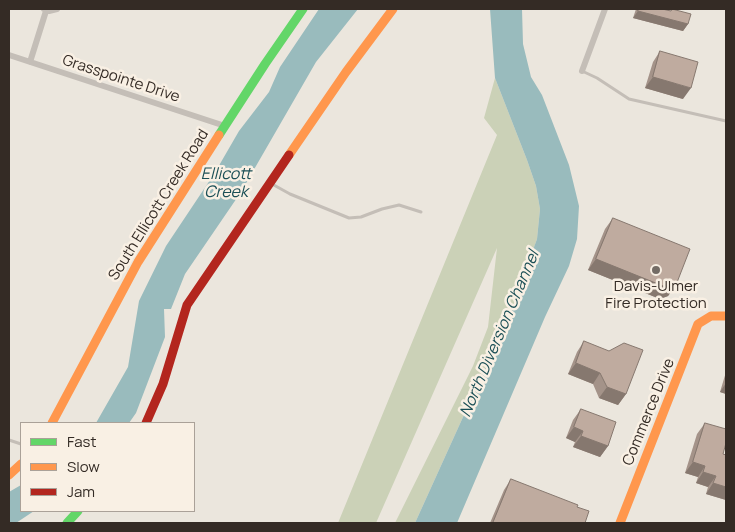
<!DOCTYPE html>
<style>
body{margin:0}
#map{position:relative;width:735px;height:532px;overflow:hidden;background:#ebe6dd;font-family:Manrope,sans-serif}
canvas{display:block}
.frame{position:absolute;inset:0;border:10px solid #342b25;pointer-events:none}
.legend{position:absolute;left:20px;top:422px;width:175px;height:90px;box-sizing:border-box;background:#f9f0e4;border:1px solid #aaa198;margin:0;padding:6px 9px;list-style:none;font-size:15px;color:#342b25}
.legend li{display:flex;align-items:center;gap:10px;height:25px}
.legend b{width:25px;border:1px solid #aaa198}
</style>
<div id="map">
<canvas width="735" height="532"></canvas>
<div class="frame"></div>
<ul class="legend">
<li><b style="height:6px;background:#63d668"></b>Fast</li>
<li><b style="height:6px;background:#ff974d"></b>Slow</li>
<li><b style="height:6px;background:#b3261e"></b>Jam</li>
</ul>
</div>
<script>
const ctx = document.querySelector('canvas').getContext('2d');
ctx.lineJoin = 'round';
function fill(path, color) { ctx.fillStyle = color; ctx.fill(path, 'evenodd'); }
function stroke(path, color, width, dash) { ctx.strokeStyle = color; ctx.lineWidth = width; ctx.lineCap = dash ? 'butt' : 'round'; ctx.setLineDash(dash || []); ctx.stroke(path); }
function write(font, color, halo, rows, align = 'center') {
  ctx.font = font + ' Manrope,sans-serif'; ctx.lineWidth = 5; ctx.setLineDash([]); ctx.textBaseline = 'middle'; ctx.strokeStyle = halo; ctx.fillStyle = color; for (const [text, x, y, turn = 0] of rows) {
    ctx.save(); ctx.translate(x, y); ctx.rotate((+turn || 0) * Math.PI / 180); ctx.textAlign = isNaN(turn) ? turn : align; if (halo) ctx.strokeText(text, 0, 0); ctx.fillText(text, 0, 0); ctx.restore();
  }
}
const green = new Path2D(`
 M495,78L527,160L536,186L540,209L537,239L521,282V289L415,523H395L473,366L488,327L497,248L376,523H338L497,135L484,118Z`);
const water = new Path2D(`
 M319,9H358L316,62L241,192L185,274L171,309H164L165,337L136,413L129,423H96L128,367L139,301L166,246L210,180L203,175L208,166L217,169L239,131L269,92L280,67Z
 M490,9H522L523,44L531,77L542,95L569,165L579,206L577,239L569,266L545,317L457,523H415L521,289V282L537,239L540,209L536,186L527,160L495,78Z
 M21,485V511H34L16,523H9V492Z`);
const lane = new Path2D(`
 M582,71L597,78L629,99L726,121
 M272,184L290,194L349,218L361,217L382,209L399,205L421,212
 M9,440L21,444`);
const street = new Path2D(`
 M44,9L49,11L57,9
 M9,55L225,126
 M30,62L46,11
 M582,71L605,9`);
const fast = new Path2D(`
 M219,135L265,64L303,9
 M67,523L78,511`);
const slow = new Path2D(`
 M289,155L346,72L393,9
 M52,423L138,262L219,135
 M9,475L21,464
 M620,523L698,324L711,316H726`);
const jam = new Path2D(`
 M146,423L163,384L187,305L289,155`);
const wall = new Path2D(`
 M636,9H662L671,11L672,9L688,24L683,31L633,18Z
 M660,51L683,99L645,88L653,62Z
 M613,218L676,285L668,296L660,299L588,270L605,229Z
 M584,341L626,394L618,405L599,398L593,384L568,374L577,352Z
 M726,372V394L720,392Z
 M581,409L608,446L600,457L573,447L575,442L566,438L573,420Z
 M705,423L723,454L726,455V500L706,494L708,487L696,483L698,477L685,473L697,434Z
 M511,479L585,523H490L504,490Z`);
const shadedWall = new Path2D(`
 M638,11L688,24L683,31L633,18Z
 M653,77L691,88L683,99L645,88Z
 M596,259L676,285L668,296L660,299L588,270Z
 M576,363L600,373L593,384L568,374Z
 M726,383V394L720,392Z
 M607,387L626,394L618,405L599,398Z
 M574,427L583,431L575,442L566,438Z
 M581,436L608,446L600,457L573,447Z
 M693,462L705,466L698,477L685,473Z
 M703,472L716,476L708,487L696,483Z
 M713,483L726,487V500L706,494Z`);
const building = new Path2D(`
 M639,9H662L671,11L672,9L691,14L688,24L638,11Z
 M660,51L698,62L691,88L653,77Z
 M613,218L690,249L676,285L668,288L596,259Z
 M584,341L609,351L624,343L643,350L626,394L607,387L600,373L576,363Z
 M581,409L616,422L608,446L581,436L583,431L574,427Z
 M705,423L726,429V443L723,454L726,455V487L713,483L716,476L703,472L705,466L693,462Z
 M511,479L578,505L577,507L589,511L585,523H493Z`);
const markers = [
 [656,270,5,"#746c65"]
];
const streetNames = [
 ["Grasspointe Drive",121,79,18],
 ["South Ellicott Creek Road",159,205,-58],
 ["Commerce Drive",649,412,-68]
];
const poiNames = [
 ["Davis-Ulmer",656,287],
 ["Fire Protection",656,304]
];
const waterNames = [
 ["Ellicott",226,175],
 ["Creek",226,193],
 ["North Diversion Channel",500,334,-67]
];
fill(green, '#cbd1b7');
fill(water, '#99bbbd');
stroke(lane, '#c4beb7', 3);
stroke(street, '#c4beb7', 6);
stroke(fast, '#63d668', 9);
stroke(slow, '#ff974d', 9);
stroke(jam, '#b3261e', 9);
fill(wall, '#a49389');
fill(shadedWall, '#86786f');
fill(building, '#bfab9f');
stroke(building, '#86786f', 1);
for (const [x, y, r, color] of markers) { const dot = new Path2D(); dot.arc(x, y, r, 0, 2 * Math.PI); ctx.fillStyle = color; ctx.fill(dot); stroke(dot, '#f9f0e4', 2); }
write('15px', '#342b25', '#f9f0e4', streetNames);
write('15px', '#342b25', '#f9f0e4', poiNames);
write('italic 16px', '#1b4f56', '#f9f0e4', waterNames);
</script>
